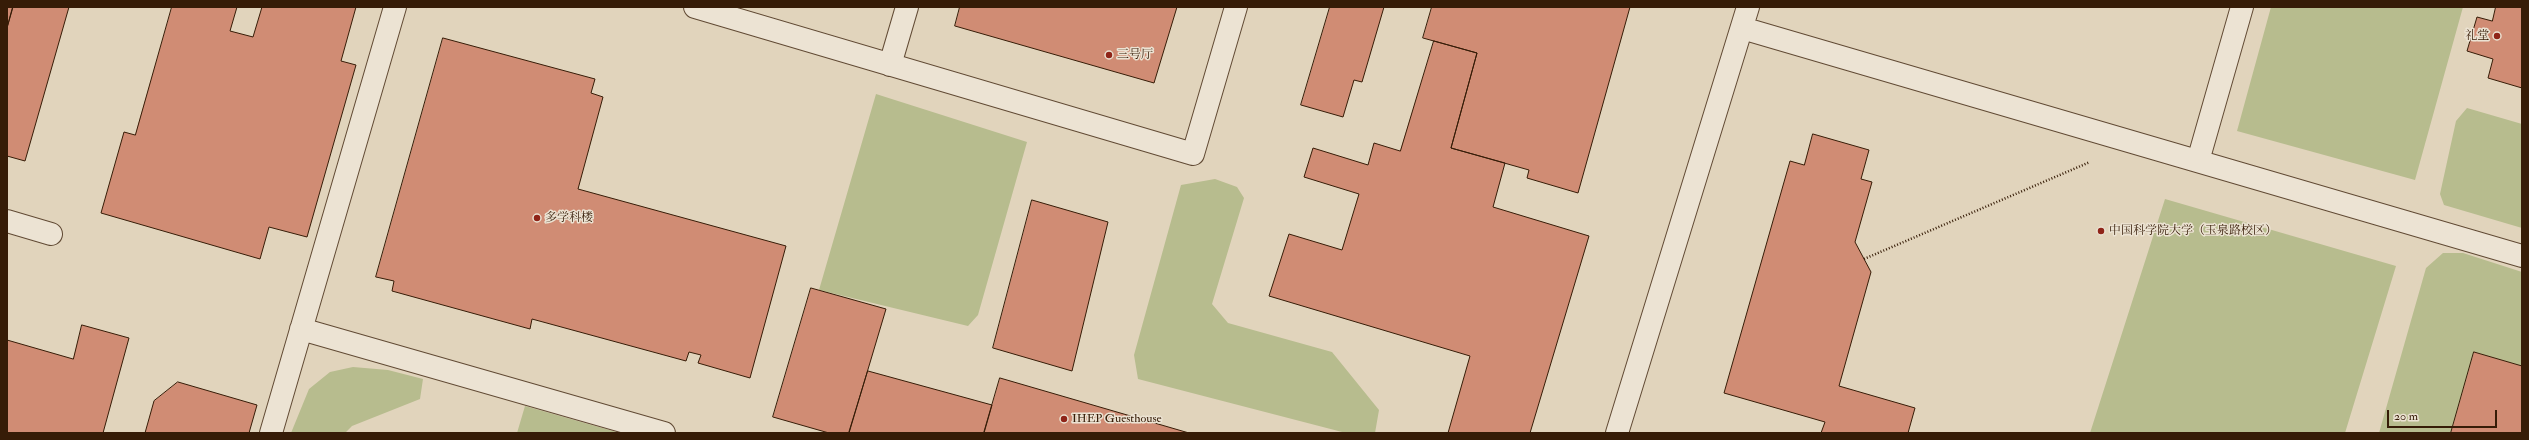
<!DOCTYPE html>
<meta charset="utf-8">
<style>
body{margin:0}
#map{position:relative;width:2529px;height:440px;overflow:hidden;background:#e1d4bc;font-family:"IM FELL Double Pica",serif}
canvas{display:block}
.frame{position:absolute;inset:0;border:8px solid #361c07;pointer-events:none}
.scale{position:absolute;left:2387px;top:410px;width:110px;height:18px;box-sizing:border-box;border:2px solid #361c07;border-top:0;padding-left:5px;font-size:12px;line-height:14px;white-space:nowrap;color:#361c07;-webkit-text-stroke:3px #ece3d3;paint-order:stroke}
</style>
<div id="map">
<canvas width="2529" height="440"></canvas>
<div class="frame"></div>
<div class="scale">20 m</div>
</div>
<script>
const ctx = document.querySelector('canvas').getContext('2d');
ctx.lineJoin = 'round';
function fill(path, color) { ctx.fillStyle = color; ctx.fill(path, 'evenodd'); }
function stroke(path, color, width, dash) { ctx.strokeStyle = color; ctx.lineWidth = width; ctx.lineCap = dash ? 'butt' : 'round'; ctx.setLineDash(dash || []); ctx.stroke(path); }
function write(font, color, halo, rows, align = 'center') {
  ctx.font = font + ' "IM FELL Double Pica","Noto Serif SC",serif'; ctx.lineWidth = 3; ctx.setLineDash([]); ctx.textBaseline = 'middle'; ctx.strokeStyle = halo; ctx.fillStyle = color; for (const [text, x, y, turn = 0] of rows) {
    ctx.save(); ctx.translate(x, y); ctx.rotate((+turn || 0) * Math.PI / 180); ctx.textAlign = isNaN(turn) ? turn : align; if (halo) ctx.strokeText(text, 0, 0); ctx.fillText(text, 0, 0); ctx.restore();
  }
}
const green = new Path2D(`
 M2271,7H2463L2415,180L2237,131Z
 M876,94L1027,142L978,315L968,326L819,290Z
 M2467,108L2522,124V228L2444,205L2440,194L2456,121Z
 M1215,179L1237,187L1244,198L1212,304L1228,323L1332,352L1379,410L1375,433H1346L1138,379L1134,355L1181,185Z
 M2165,199L2396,266L2345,433H2090Z
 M2443,253H2463L2522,272V366L2474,352L2451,433H2379L2426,268Z
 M353,367L388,370L423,379L420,399L352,426L345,433H291L309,389L330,372Z
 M525,406L620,433H517Z`);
const building = new Path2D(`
 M7,7H13L7,28Z
 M13,7H69L25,161L7,156V28Z
 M172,7H237L230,31L253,37L262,7H356L341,61L356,65L307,237L269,227L260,259L101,213L124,132L135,135Z
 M960,7H1177L1154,83L955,26Z
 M1330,7H1384L1362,82L1354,80L1343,117L1301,105Z
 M1432,7H1630L1578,193L1527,178L1529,170L1451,148L1477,53L1423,38Z
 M2496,7H2522V88L2488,78L2493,59L2467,51L2477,17L2492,21Z
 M443,38L595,79L591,93L603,97L578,189L786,246L750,378L698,363L701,355L689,352L686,361L532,319L530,329L392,291L394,281L376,277Z
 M1434,41L1477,53L1451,148L1505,163L1493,207L1589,236L1530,433H1448L1470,356L1269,296L1289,234L1342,250L1359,194L1304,177L1313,148L1368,165L1374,143L1400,151Z
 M1813,134L1869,150L1861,179L1872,182L1855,242L1871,272L1839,386L1915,408L1908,433H1821L1825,422L1724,393L1790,161L1804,165Z
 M1032,200L1108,222L1072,371L993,348Z
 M811,288L886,309L849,433H829L773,417Z
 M82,325L129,338L103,433H7V340L73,359Z
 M2474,352L2522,366V433H2451Z
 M868,371L992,405L984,433H849Z
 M1000,378L1189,433H984Z
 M178,382L257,405L249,433H145L154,401Z`);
const path = new Path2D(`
 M1864,259L2090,162`);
const minor = new Path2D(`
 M695,7L1193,154L1236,7
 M1742,28L2522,256
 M890,65L907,7
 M2198,161L2242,7
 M7,221L51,234
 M301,329L664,433
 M271,433L395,7
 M1617,433L1748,7`);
const markers = [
 [2497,36,4,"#8f2418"],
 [1109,55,4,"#8f2418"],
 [537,218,4,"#8f2418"],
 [2101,231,4,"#8f2418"],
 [1064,419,4,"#8f2418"]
];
const poiNames = [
 ["礼堂",2489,36,"right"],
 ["三号厅",1117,55],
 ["多学科楼",545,218],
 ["中国科学院大学（玉泉路校区）",2109,231],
 ["IHEP Guesthouse",1072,419]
];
fill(green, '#b7bc8e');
fill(building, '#d08c74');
stroke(building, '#361c07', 1);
stroke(minor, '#614a34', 24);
stroke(path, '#361c07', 2.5, [1, 2]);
stroke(minor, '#ece3d3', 22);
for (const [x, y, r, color] of markers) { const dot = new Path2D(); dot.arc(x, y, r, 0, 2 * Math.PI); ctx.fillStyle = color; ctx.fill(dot); stroke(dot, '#ece3d3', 1.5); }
write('12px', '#361c07', '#ece3d3', poiNames, 'left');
</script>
